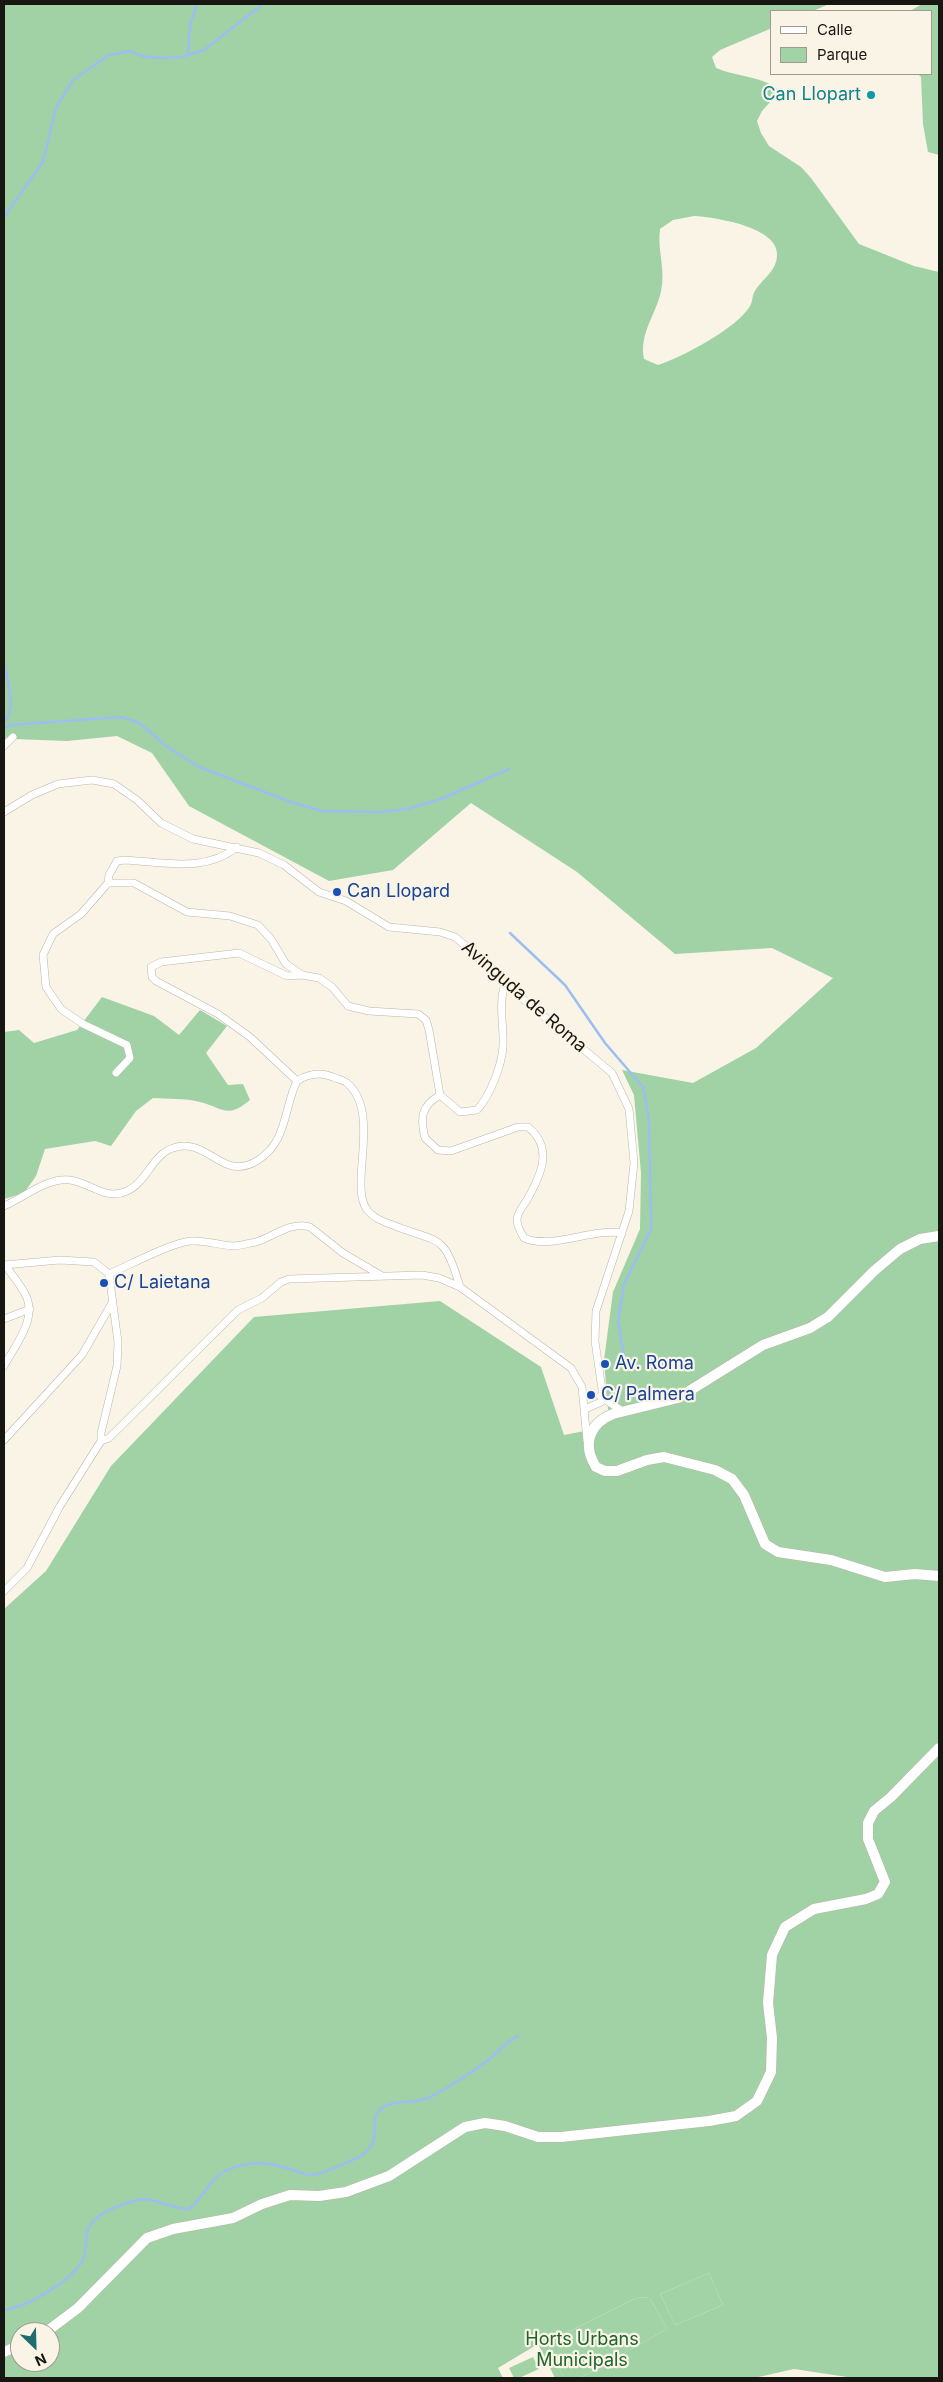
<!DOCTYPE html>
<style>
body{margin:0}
#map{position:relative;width:943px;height:2382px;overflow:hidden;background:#f9f4e5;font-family:Inter,sans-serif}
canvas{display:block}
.frame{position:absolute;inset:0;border:5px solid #181611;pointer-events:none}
.legend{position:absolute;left:770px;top:10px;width:162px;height:65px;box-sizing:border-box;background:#f9f4e5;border:1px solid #9f9b90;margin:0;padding:6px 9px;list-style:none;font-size:15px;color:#181611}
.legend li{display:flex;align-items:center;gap:10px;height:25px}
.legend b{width:25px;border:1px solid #9f9b90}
.north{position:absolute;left:10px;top:2322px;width:50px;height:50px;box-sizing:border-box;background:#f9f4e5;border:1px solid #9f9b90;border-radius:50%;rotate:156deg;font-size:14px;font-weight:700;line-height:20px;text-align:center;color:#181611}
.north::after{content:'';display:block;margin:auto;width:18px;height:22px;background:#206c6f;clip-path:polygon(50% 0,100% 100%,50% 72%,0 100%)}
</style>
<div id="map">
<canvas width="943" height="2382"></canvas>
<div class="frame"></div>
<ul class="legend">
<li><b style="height:6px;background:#fff"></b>Calle</li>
<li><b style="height:14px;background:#a2d3a7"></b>Parque</li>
</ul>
<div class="north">N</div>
</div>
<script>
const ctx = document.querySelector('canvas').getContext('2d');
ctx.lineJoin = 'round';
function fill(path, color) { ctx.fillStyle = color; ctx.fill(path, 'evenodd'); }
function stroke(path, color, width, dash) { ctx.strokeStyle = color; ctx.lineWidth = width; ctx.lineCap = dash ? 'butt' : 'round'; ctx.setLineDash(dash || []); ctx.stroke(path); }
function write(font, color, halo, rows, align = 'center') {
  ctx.font = font + ' Inter,sans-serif'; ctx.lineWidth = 4.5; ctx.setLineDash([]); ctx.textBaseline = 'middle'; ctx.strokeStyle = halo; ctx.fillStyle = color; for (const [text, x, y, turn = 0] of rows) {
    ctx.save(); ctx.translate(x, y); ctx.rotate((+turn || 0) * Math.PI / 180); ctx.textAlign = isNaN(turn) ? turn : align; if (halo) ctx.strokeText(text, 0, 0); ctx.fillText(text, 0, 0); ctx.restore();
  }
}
const green = new Path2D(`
 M922,4H939V155L928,152L923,124L921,77L918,74H932V11H910Z
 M709,2273L723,2305L675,2325L660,2294Z
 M638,2297L650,2298L667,2329L580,2378H564L546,2343Z
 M533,2357L539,2369L519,2378H514L509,2368Z`);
const forest = new Path2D(`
 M4,4H829L813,11H772V28L720,50L712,57L716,68C737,77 763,76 780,91L762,111L757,121L761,133L769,146L801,167L811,178L859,244L914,266L939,272V2378H854L794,2369L754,2378H580L667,2329L650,2298L638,2297L546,2343L564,2378H555L538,2344L498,2368L503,2378H4V1609L46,1571L111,1466L254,1317L440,1301L541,1367L564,1435L600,1428L609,1421L604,1360L613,1292L640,1229L641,1173L634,1095L622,1070L693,1083L756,1048L833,978L772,948L675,954L577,872L471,803L393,870L329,881L189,806L152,753L117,736L67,741L14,739L4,746ZM694,216C714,217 780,227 777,256C776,272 762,279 755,291C752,295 753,301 750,306C737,328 683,357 658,365L644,359C639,333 656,315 661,291C666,270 657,250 660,229L673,220ZM709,2273L723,2305L675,2325L660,2294ZM20,2332H50V2362H20Z
 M102,997L154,1016L179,1035L200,1010L227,1026L206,1053L228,1085L243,1084L250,1100C226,1120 222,1107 200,1102C185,1098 168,1099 153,1098L136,1111L111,1146L95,1141L45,1149L36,1176L24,1193L4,1199V1032L19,1030L34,1043L77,1030Z`);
const stream = new Path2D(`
 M188,55L190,25L197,4
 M4,217L43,162L56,108L73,80L109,55L131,51L141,56L159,58L181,57L204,50L263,4
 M4,663C7,678 17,711 4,722
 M4,728L10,725L120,717L138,722L166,746L199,767L291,802L321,811L378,812L407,809L441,799L509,769
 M510,933L565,985L605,1043L643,1087L649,1120L651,1229L624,1284L618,1321L624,1357
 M4,2310C26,2308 76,2279 84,2257C88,2246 83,2234 91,2224C99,2212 120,2205 134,2201C153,2195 170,2209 189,2209C203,2199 209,2179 225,2171C246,2161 266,2161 287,2168C294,2170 302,2174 309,2175C320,2176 348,2162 359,2157C387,2141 365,2122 381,2109C395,2098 413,2105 428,2098C442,2092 480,2067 492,2057C501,2049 507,2041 518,2036`);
const street = new Path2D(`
 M4,746L13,737
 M4,812L32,795L58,784L92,780L114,784L137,800L161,823L193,839L259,853L284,865L319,892L346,901L389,927L440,932L455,937L466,946L505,984L612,1073L629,1109L634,1163L629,1211L596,1311L595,1341L603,1397L601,1402L585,1409
 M108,883H134L187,912L230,916L258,925L271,939L286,964L302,975L319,978L332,987L348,1006L369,1011L418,1014L426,1020L429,1030L440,1095C421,1106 420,1118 425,1138L438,1150L451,1151L518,1127H528C554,1148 541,1175 527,1200C523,1206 517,1213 517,1220C517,1227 521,1232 524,1238C552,1250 591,1228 622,1233
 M302,975L287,976L239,953L161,962L151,967L152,977L156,981L218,1014L250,1037L297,1081C308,1074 321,1072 333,1077C337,1079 344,1080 347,1083C373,1105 361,1152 361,1182C361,1191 361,1202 368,1211C374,1218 382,1221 390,1224C439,1244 444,1231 460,1287
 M116,1073L130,1058L127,1045L83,1024L61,1009L46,987L43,955L53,934L81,914L108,883L109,875L117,861L125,860C163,862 205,873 237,847
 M440,1095L460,1112L477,1110C490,1096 502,1065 503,1046C504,1025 498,1004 505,984
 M4,1206C24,1198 47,1177 70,1180C91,1183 105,1201 127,1191C147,1182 152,1155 173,1148C196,1140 210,1158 229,1165C249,1172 270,1154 278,1138C287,1120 288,1099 297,1081
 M4,1265L60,1260L94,1262L109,1274
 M109,1274C130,1265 170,1243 191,1241C206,1240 218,1245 233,1246C240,1246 249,1243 256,1242C273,1237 291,1221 310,1227L343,1253L382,1276
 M4,1319L30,1309
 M4,1366C14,1347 36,1321 27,1298C22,1286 12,1275 5,1265
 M600,1396L622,1411
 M4,1440L82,1355L112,1303
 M101,1441V1433L117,1366L118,1342L109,1274
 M4,1591L27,1568L60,1506L101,1441L109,1438L238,1310L262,1298L281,1282L289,1279L422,1275L439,1278L460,1287L571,1368L582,1387L587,1441`);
const secondary = new Path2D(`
 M939,1236L920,1239L900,1249L874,1271L828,1317L810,1328L763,1345L678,1398L613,1414C589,1423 582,1445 596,1467L605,1471H617L647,1460L664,1457L715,1470L732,1479L744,1495L765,1544L778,1552L831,1560L885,1577L915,1574L939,1576
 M46,2332L78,2308L147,2238L173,2229L233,2218L262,2204L290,2195L319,2196L346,2192L389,2176L465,2127L485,2123L505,2126L538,2137H561L709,2121L736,2116L757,2101L771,2072L772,2038L768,2003L772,1955L785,1927L814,1909L866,1899L878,1894L885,1882L868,1839V1823L874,1811L891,1797L939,1748
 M4,2352L20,2345`);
const markers = [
 [871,95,5,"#0f9aa8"],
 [337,892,5,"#1a4fb4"],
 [104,1283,5,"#1a4fb4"],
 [605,1364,5,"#1a4fb4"],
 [591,1395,5,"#1a4fb4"]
];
const cultureNames = [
 ["Can Llopart",861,95]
];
const transitNames = [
 ["Can Llopard",347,892],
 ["C/ Laietana",114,1283],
 ["Av. Roma",615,1364],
 ["C/ Palmera",601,1395]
];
const streetNames = [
 ["Avinguda de Roma",524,997,41]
];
const parkNames = [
 ["Horts Urbans",582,2340],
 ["Municipals",582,2361]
];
fill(green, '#a2d3a7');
fill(forest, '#a0d2a5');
stroke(stream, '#9dbef2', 2.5);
stroke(street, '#bbb6a8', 8);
stroke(secondary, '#bbb6a8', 11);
stroke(street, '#fff', 7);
stroke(secondary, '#fff', 10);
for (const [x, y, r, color] of markers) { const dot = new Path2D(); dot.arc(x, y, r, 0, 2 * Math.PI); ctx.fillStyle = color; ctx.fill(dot); stroke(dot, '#f9f4e5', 2); }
write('18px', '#0d838f', '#f9f4e5', cultureNames, 'right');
write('18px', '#164399', '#f9f4e5', transitNames, 'left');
write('18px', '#181611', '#f9f4e5', streetNames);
write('18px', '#1e642d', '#f9f4e5', parkNames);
</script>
